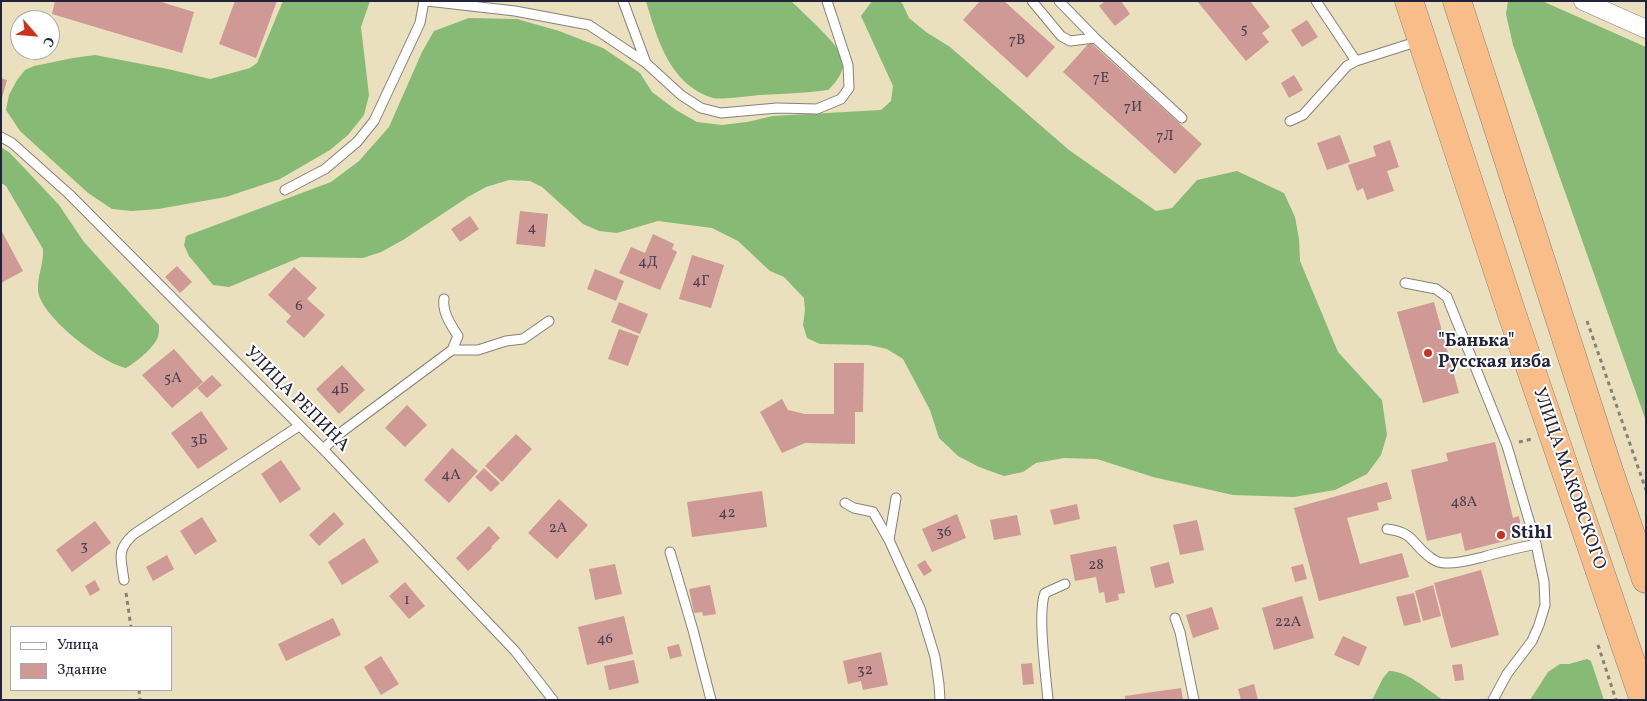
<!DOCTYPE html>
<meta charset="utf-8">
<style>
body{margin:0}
#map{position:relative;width:1647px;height:701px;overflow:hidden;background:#eae0bd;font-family:Vollkorn,serif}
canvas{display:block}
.frame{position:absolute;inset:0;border:2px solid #22223b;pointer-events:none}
.legend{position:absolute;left:10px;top:626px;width:162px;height:65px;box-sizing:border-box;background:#fff;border:1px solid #a7a7b1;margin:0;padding:6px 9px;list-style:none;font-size:15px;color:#22223b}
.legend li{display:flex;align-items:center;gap:10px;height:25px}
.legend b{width:25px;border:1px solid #a7a7b1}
.north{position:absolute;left:10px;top:10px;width:50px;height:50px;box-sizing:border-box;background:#fff;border:1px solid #a7a7b1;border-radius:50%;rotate:117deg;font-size:14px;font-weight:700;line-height:20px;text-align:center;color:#22223b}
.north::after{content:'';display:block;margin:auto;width:18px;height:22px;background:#c8321e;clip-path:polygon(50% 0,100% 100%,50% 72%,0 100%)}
</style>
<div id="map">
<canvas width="1647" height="701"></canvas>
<div class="frame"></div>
<ul class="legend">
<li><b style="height:6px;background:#fff"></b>Улица</li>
<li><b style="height:14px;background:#cf9995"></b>Здание</li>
</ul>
<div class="north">С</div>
</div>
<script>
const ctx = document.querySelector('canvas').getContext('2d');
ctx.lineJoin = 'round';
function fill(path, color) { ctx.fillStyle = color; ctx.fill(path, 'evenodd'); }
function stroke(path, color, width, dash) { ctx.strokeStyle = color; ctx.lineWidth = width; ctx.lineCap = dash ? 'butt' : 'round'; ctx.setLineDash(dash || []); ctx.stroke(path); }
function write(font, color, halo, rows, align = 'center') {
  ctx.font = font + ' Vollkorn,serif'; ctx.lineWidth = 4; ctx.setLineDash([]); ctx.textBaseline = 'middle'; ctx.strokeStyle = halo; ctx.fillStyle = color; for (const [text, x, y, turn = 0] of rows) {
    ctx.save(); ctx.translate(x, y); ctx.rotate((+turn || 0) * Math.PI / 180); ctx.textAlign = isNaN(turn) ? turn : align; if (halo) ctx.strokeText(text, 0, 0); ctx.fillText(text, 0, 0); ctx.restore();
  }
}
const forest = new Path2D(`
 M283,1H370L361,27L369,95L364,115L348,135L330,150L280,179L226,197L158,209L132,211L112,209L88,193L20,131L6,110L9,95L17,80L25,70L34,66L73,58L95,55L168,69L210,79L250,68L257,63Z
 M646,1H791C803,13 840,45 843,59C845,71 836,83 828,90C805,93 782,94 759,95C748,96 722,100 713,98C670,85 657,39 646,1Z
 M872,1H901L909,18L926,32L950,47L1069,150L1156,211L1172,208L1197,180L1237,171L1284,193L1295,217L1299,239L1300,261L1338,352L1382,400L1387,435L1381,455L1367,474L1335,490L1294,497L1233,495L1153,477L1097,459L1064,458L1036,463L1023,472L1004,476L979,467L958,456L939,438L930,410L903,359L887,349L869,345L820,344L807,338L803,325L805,310L804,298L784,277L770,271L738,241L712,228L658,221L617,233L599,231L583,224L542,187L530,181L509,180L486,187L468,197L403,240L381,252L363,258L301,257L229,287L213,285L189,256L184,245L186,236L331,182L359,161L389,127L422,52L434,31L469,18L517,19L559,31L603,48L640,73L652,92L676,110L697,122L722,125L747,122L773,116L881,110L891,101L893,86L861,16Z
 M1508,1H1542L1646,47V421L1513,45L1506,14Z
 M1,147L10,153L46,191L59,205L84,242L159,325C159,329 159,334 158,337C153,349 136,362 126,368C102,363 41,317 38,291C37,276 44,264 43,249L6,186L1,183Z
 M1587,659L1591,661L1604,700H1530L1548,672L1560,664H1569Z
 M1389,671C1406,670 1429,691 1443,700H1372L1383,678Z`);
const building = new Path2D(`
 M55,1H158L194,12L182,53L52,14Z
 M235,1H277L256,58L219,44Z
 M980,1H1004L1055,47L1027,78L963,20Z
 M1105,1H1121L1130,14L1115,26L1099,6Z
 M1197,1H1250L1270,27L1262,33L1269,42L1246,61Z
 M1307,20L1318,37L1302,47L1291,30Z
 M1090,42L1202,144L1175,174L1063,72Z
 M1294,75L1303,90L1289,98L1281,83Z
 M1,78L7,80L2,98H1Z
 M1340,135L1350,162L1327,170L1317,143Z
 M1390,140L1399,167L1387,171L1394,191L1367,200L1363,188L1357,191L1348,165L1376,156L1373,146Z
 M520,211L548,214L545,247L516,244Z
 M470,216L479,229L460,242L451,229Z
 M1,230L23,271L1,283Z
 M653,234L674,244L672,249L677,252L660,290L619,273L631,247L645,253Z
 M692,255L724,265L711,308L679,299Z
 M177,266L192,282L180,293L165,277Z
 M294,267L317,288L307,299L325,315L304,338L286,322L291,316L268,295Z
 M595,269L624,281L616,301L587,289Z
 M619,302L648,314L640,334L611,322Z
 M1434,302L1459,393L1423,403L1397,312Z
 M619,329L639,336L628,366L608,359Z
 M174,349L203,382L172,408L142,375Z
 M834,363H864L863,412H855V444L805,443L782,453L760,412L782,399L788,410L805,414H834Z
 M342,365L365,390L339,414L316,389Z
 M212,375L222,385L207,398L197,388Z
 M407,405L427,425L405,447L385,428Z
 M201,411L228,449L198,469L171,433Z
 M516,434L532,449L502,482L485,466Z
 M1495,442L1513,518L1519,516L1520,522L1518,534L1513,538L1505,541L1465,551L1461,533L1427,541L1411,470L1448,461L1446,453Z
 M452,448L478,471L449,503L424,480Z
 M281,460L301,489L280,503L261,474Z
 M484,468L500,483L491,492L475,477Z
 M1387,482L1392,499L1377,503L1379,510L1347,518L1360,564L1402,553L1409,577L1319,601L1294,508Z
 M762,491L767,527L692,537L687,502Z
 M559,499L588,525L557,559L528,533Z
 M1077,504L1080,519L1054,525L1050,510Z
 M334,512L344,524L319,546L309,535Z
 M957,514L966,538L932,552L922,529Z
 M1017,515L1021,535L994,540L990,520Z
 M202,517L217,541L195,555L180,531Z
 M1197,520L1204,550L1180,555L1173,525Z
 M95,521L111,543L72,572L56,550Z
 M489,526L500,538L491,547L492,548L468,571L456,558Z
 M364,538L379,562L342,585L328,562Z
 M1116,546L1125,593L1118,594L1119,600L1106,603L1104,592L1099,593L1096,577L1075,581L1070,555Z
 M167,555L174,569L153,581L146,567Z
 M925,560L932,571L924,576L917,565Z
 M1169,562L1174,583L1155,588L1150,567Z
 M615,564L622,594L595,600L589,569Z
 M1303,564L1307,579L1295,582L1291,567Z
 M1481,570L1499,635L1451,648L1434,583Z
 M95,580L100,590L90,596L85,586Z
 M405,582L425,606L409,619L389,596Z
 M710,585L716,614L703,616L702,612L694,613L689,589Z
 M1433,585L1441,616L1423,621L1415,591Z
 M1414,593L1421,622L1404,626L1396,597Z
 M1302,596L1314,638L1274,650L1262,608Z
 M1212,607L1219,629L1193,638L1186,615Z
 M624,616L633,654L587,665L578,627Z
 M333,618L341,635L286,661L278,644Z
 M1343,636L1367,647L1359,666L1334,655Z
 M679,644L682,656L670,659L667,647Z
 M881,652L888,685L863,690L861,681L848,684L843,661Z
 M381,656L399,684L381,695L364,667Z
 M634,660L639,683L609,690L604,666Z
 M1032,663L1034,684L1023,685L1021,664Z
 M1462,664L1464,680L1455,681L1452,665Z
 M1254,684L1258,700H1241L1238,689Z
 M1181,688L1183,700H1125V696Z`);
const path = new Path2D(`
 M1587,321L1646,490
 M1519,442L1532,439
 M126,593L131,627
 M1598,645L1616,700
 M139,690L140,700`);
const service = new Path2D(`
 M427,1L515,11L589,25L646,63
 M623,1L646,63L681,95L701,108L721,113L777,108L817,109L841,99L849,88L848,65L827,1
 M1032,1L1061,36L1070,41L1095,38
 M1059,1L1095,38L1182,118
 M1316,1L1356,61
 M1290,121L1303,115L1347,66L1356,61L1419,41
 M1,137L12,143L69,194L323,449L515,651L553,700
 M285,190L325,169L357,142L374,121L420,23L424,1
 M1405,283L1436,289L1447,297L1507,446L1536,544L1544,582L1545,605L1539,625L1532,641L1507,674L1493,700
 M444,299C442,312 451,325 458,336L452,350
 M323,449L343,431L452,350H478L506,341L523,339L549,321
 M845,503L854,508L873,512L889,540L920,608L935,657L939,684L940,700
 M1387,529C1416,533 1411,544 1431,558C1435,561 1439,563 1445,563C1457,564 1471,560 1483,557C1500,552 1518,548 1536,544
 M889,540L896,498
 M670,552L693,630L711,700
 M124,580C121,558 116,550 134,534L299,426
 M1175,618L1180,632L1194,700
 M1048,700C1046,676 1037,612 1045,593L1065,584`);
const minor = new Path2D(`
 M1583,1L1646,29`);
const trunk = new Path2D(`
 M1409,1L1513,317L1644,700
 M1457,1L1609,471L1646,579`);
const markers = [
 [1428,353,5,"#c8321e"],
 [1501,535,5,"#c8321e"]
];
const numberNames = [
 ["5",1244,30],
 ["7В",1017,41],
 ["7Е",1101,79],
 ["7И",1133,108],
 ["7Л",1165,137],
 ["4",532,229],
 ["4Д",648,263],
 ["4Г",701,282],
 ["6",299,307],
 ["5А",173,379],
 ["4Б",340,390],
 ["3Б",199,441],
 ["4А",451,476],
 ["48А",1464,503],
 ["42",727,514],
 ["2А",558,529],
 ["36",944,533],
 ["3",84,547],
 ["28",1096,566],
 ["1",407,601],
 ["22А",1288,623],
 ["46",605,640],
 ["32",865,671]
];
const poiNames = [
 ["\"Банька\"",1438,343],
 ["Русская изба",1438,364],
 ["Stihl",1511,535]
];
const streetNames = [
 ["УЛИЦА РЕПИНА",296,400,45],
 ["УЛИЦА МАКОВСКОГО",1568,479,71]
];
fill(forest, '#86ba75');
fill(building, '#cf9995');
stroke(service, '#86817c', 11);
stroke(minor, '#86817c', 19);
stroke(trunk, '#86817c', 29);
stroke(path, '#86817c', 3, [4, 4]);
stroke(service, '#fff', 9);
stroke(minor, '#fff', 18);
stroke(trunk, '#f8bd88', 28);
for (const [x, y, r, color] of markers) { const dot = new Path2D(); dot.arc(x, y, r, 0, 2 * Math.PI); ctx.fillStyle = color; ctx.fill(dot); stroke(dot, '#fff', 2); }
write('15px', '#4d4052', null, numberNames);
write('bold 18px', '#22223b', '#fff', poiNames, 'left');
write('18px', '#22223b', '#fff', streetNames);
</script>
